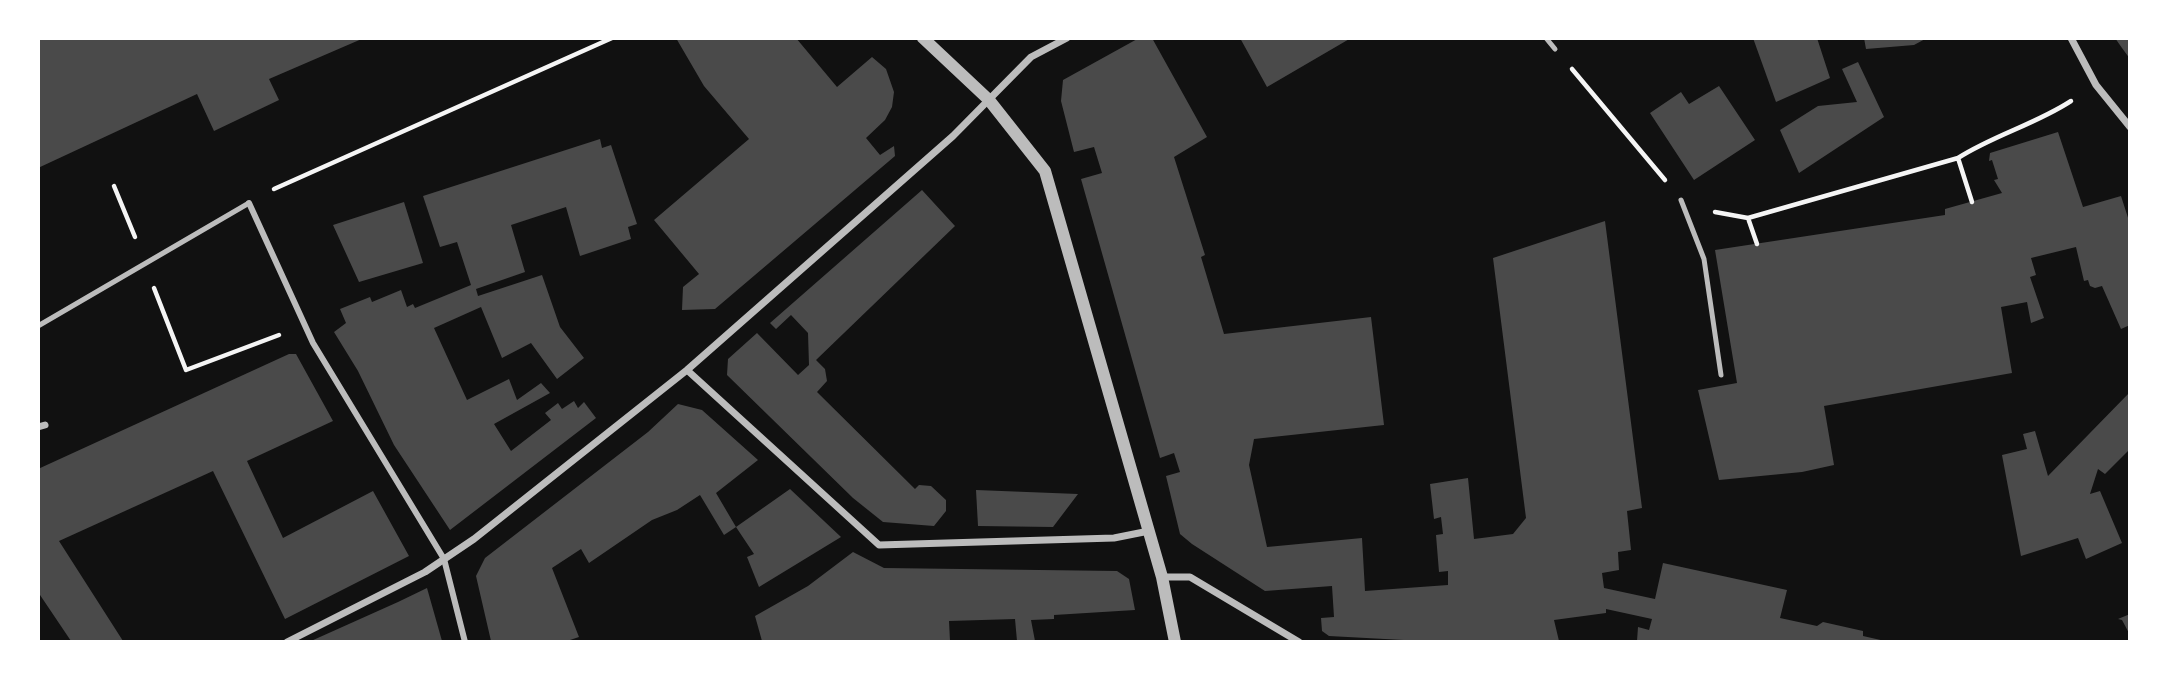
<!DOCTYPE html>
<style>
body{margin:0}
#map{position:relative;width:2168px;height:680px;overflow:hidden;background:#111;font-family:"Public Sans",sans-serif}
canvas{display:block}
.frame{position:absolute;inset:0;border:40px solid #fff;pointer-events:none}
</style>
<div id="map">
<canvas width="2168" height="680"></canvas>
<div class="frame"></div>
</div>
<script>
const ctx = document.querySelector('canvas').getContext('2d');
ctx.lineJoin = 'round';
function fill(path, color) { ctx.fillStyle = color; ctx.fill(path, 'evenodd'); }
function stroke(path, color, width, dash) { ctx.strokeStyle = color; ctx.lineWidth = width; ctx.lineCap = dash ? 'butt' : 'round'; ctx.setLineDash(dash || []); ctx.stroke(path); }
const building = new Path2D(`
 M38,38H364L269,79L279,100L214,131L197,94L38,168Z
 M676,38H796L837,87L872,57L886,69L894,92L892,107L885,120L866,138L880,155L894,146L895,156L715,309L682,310L683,287L699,274L654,220L749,139L704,86Z
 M1139,38H1152L1207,137L1174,157L1205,255L1201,257L1224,334L1371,317L1384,425L1254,439L1249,465L1267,547L1362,538L1365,591L1448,585V571L1439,572L1436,535L1443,534L1441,517L1434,519L1430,484L1468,478L1474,539L1513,534L1526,518L1493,258L1605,221L1642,508L1627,511L1631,550L1618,552L1619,570L1602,573L1604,588L1655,599L1663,563L1787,590L1780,618L1817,626L1823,622L1863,631V636L1885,641H1637L1638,627L1649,630L1652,619L1606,609V613L1554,620L1559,641H1422L1329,636L1322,631L1321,618L1334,617L1332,586L1265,591L1192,544L1180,534L1166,476L1180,472L1174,453L1160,458L1081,179L1102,173L1094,147L1074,152L1061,101L1063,80Z
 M1240,38H1351L1267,87Z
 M1753,38H1817L1830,78L1776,102Z
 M1864,38H1927L1914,45L1866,49Z
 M2115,38H2130V59L2122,48Z
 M1858,62L1884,117L1799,173L1780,130L1818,106L1857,102L1842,69Z
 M1719,86L1755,140L1694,180L1650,113L1681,92L1689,104Z
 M2058,132L2083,207L2121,196L2130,224V325L2121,329L2102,286L2095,288L2090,286L2088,280L2084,281L2076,247L2031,258L2036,275L2030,277L2044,318L2031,323L2027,302L2001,307L2012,373L1824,406L1834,465L1802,472L1719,480L1698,390L1737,383L1715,250L1945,215V209L2002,193L1994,180L1998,179L1992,160L1989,161L1990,153Z
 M600,139L602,148L611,145L637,224L628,227L631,239L580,256L566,207L511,225L525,272L476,289L478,296L542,275L560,327L584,358L557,379L531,343L502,358L481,307L434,328L467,400L509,379L517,400L541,383L550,393L494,424L511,451L551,420L545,413L558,403L562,409L574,401L578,408L584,402L596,418L450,530L394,445L358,371L334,332L346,323L340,309L370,297L372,302L401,290L407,307L413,304L415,308L471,285L457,242L440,247L423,196Z
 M922,190L955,226L816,360L825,369L827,381L817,392L915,489L919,485L931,486L946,500V511L934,526L883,522L853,498L727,375L728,359L757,333L798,375L809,365L808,333L791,315L776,329L770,323Z
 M404,202L423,263L359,282L333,225Z
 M289,354H296L333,421L247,461L283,538L373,491L409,556L285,619L213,471L59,541L123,641H71L38,592V469Z
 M2130,392V449L2105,474L2098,469L2090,494L2100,491L2122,543L2086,559L2078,538L2021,556L2002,455L2027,449L2023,434L2035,431L2048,476Z
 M678,404L702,410L758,460L716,493L736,527L724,535L700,495L677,510L652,520L589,563L581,549L552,568L579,637L567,641H491L476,576L485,558L648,432Z
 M790,489L841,537L759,587L747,557L754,554L736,527Z
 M976,490L1078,494L1053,527L978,526Z
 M853,552L884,568L1117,571L1129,579L1135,610L1054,615V619L1031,620L1035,641H1017L1015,619L949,621L950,641H762L755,616L808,586Z
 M427,588L442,641H311L398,602Z
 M2130,614V635L2122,620L2118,619Z`);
const path = new Path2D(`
 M1572,69L1665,180
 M1958,158L1972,202
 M114,186L135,237
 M274,189L612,38
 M1715,212L1748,218L1958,158C1994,135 2036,124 2071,101
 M1748,218L1757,244
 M154,288L186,370L279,335`);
const service = new Path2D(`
 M1546,38L1555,49
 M1681,200L1704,259L1721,375
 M38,326L249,203`);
const pedestrian = new Path2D(`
 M249,203L313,343L444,559L465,642`);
const minor = new Path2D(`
 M2071,38L2096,85L2130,127
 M687,370L879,545L1114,538L1149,531
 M38,427L45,425
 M1162,577H1190L1299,642
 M287,642L425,572L474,539L687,370L953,136L1031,57L1067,38`);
const tertiary = new Path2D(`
 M923,38L989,100L1045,171L1162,577L1175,642`);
fill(building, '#4a4a4a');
stroke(path, '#f5f5f5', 4.5);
stroke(service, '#bcbcbc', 5);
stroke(pedestrian, '#bcbcbc', 6);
stroke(minor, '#bcbcbc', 7);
stroke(tertiary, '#bcbcbc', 12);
</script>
